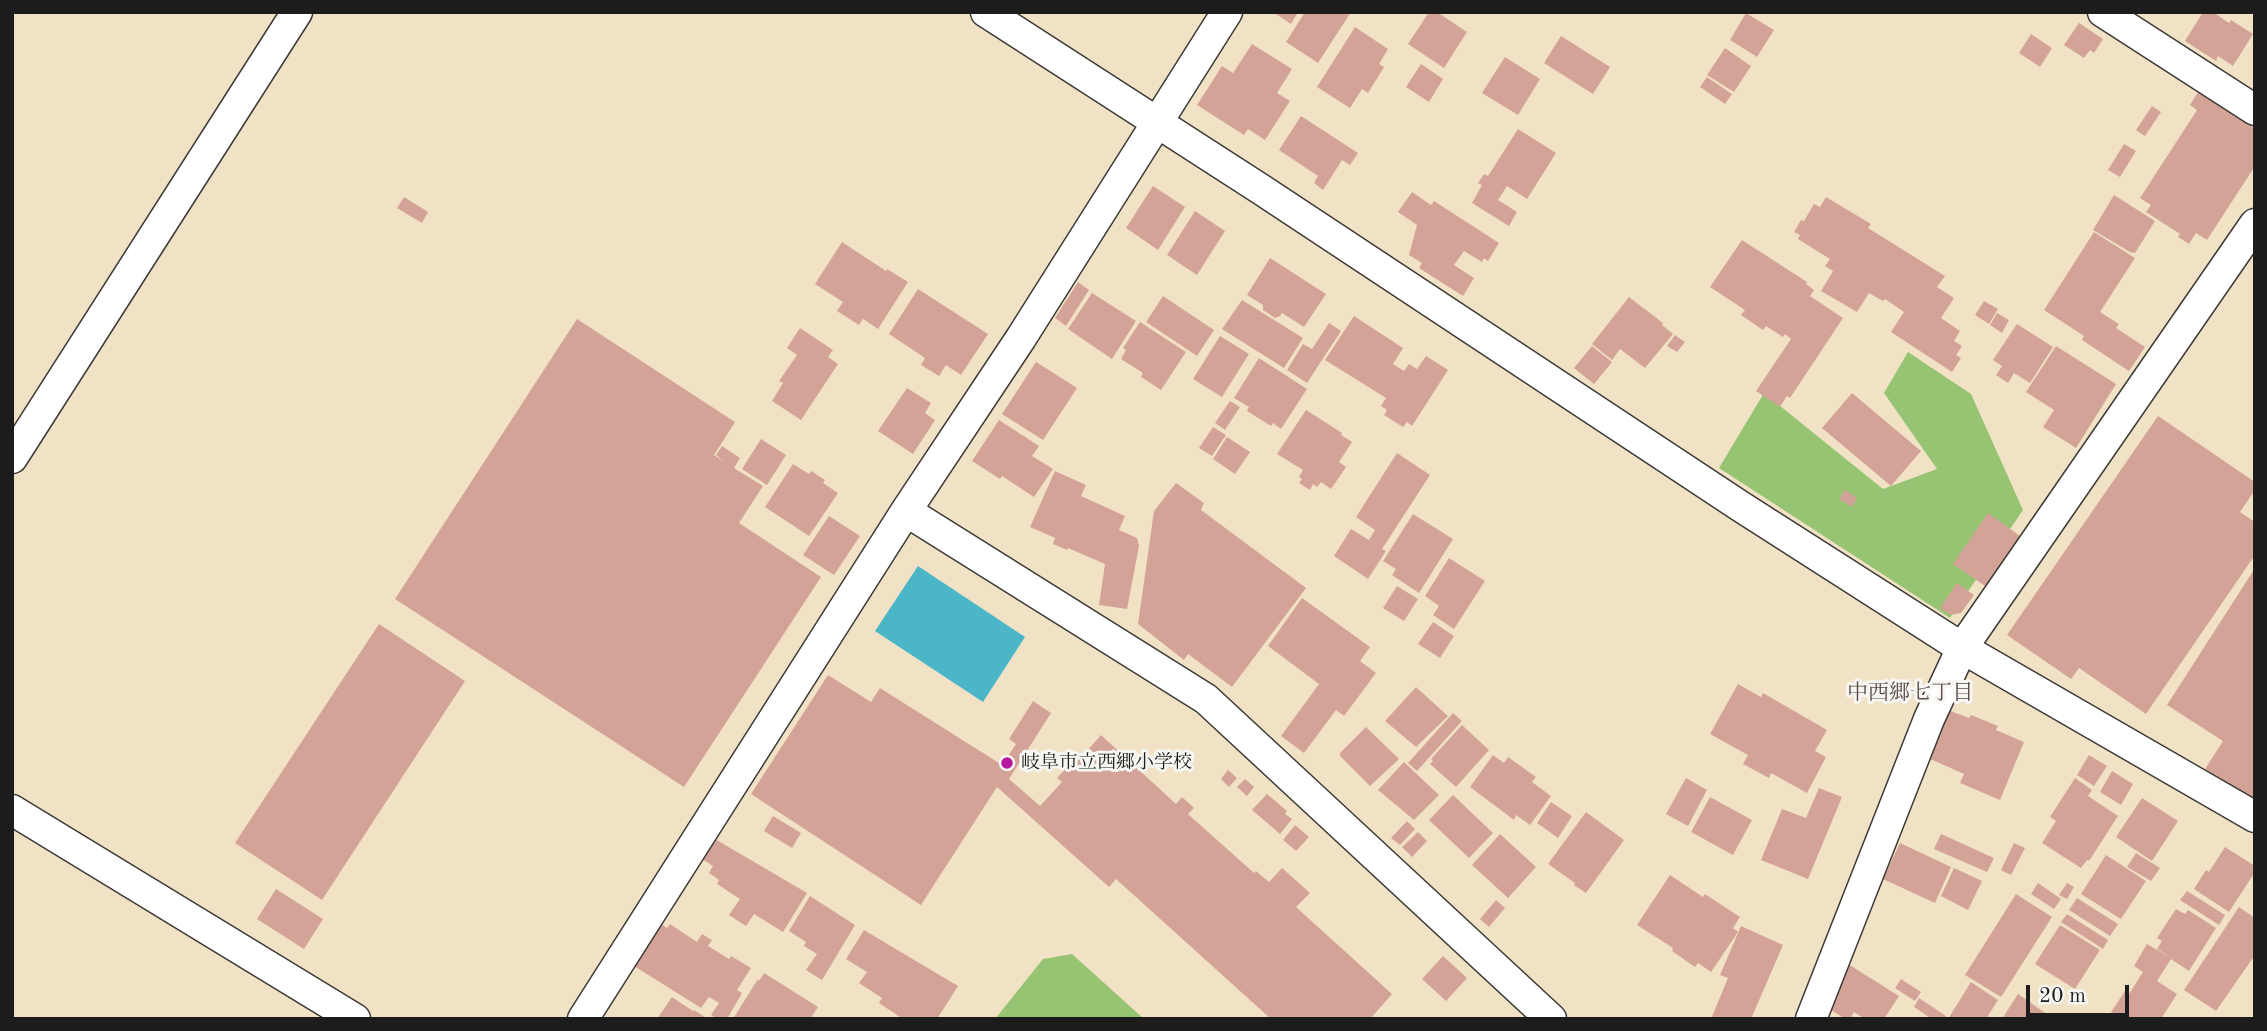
<!DOCTYPE html>
<meta charset="utf-8">
<style>
body{margin:0}
#map{position:relative;width:2267px;height:1031px;overflow:hidden;background:#f1e2c6;font-family:"Old Standard TT",serif}
canvas{display:block}
.frame{position:absolute;inset:0;border:14px solid #1c1c1c;pointer-events:none}
.scale{position:absolute;left:2026px;top:985px;width:103px;height:32px;box-sizing:border-box;border:4px solid #1c1c1c;border-top:0;padding-left:9px;font-size:21px;line-height:24px;white-space:nowrap;color:#1c1c1c;-webkit-text-stroke:5px #f6f6f2;paint-order:stroke}
</style>
<div id="map">
<canvas width="2267" height="1031"></canvas>
<div class="frame"></div>
<div class="scale">20 m</div>
</div>
<script>
const ctx = document.querySelector('canvas').getContext('2d');
ctx.lineJoin = 'round';
function fill(path, color) { ctx.fillStyle = color; ctx.fill(path, 'evenodd'); }
function stroke(path, color, width, dash) { ctx.strokeStyle = color; ctx.lineWidth = width; ctx.lineCap = dash ? 'butt' : 'round'; ctx.setLineDash(dash || []); ctx.stroke(path); }
function write(font, color, halo, rows, align = 'center') {
  ctx.font = font + ' "Old Standard TT","Noto Serif JP",serif'; ctx.lineWidth = 6; ctx.setLineDash([]); ctx.textBaseline = 'middle'; ctx.strokeStyle = halo; ctx.fillStyle = color; for (const [text, x, y, turn = 0] of rows) {
    ctx.save(); ctx.translate(x, y); ctx.rotate((+turn || 0) * Math.PI / 180); ctx.textAlign = isNaN(turn) ? turn : align; if (halo) ctx.strokeText(text, 0, 0); ctx.fillText(text, 0, 0); ctx.restore();
  }
}
const green = new Path2D(`
 M1908,352L1971,394L2023,510L1950,618L1719,468L1764,393L1883,489L1937,469L1884,393Z
 M1072,954L1144,1019H995L1043,959Z`);
const water = new Path2D(`
 M918,566L1025,637L983,702L875,631Z`);
const building = new Path2D(`
 M1273,12H1298L1291,24Z
 M1305,12H1351L1318,63L1286,42Z
 M1429,12H1437L1467,32L1444,68L1408,44Z
 M2203,12H2213L2229,23L2231,20L2253,34L2233,66L2218,56L2216,61L2185,41Z
 M1746,13L1774,30L1757,57L1730,40Z
 M2079,23L2103,39L2094,53L2090,50L2084,58L2064,45Z
 M1355,27L1388,49L1379,64L1384,67L1368,93L1362,89L1350,108L1317,87Z
 M2031,34L2052,48L2040,67L2019,53Z
 M1561,36L1610,67L1593,94L1544,63Z
 M1252,44L1292,69L1277,93L1290,101L1265,140L1248,129L1244,135L1197,105L1222,66L1233,73Z
 M1725,48L1751,66L1734,92L1707,75Z
 M1505,57L1540,79L1518,115L1482,93Z
 M1421,64L1443,79L1429,102L1406,87Z
 M1707,77L1732,94L1725,104L1700,87Z
 M2198,92L2255,129V166L2207,240L2196,233L2189,244L2178,237L2180,234L2146,212L2151,205L2140,198L2197,110L2190,105Z
 M2152,106L2161,112L2145,136L2136,130Z
 M1301,116L1358,153L1350,165L1342,160L1323,190L1314,183L1318,176L1279,150Z
 M1518,129L1556,153L1527,199L1507,186L1498,200L1517,212L1509,226L1472,203L1482,185L1478,183L1484,174L1488,176Z
 M2124,144L2136,151L2120,177L2108,170Z
 M1153,186L1185,207L1158,250L1126,228Z
 M1412,192L1431,205L1434,201L1499,243L1488,261L1484,258L1482,262L1464,251L1454,265L1474,278L1463,296L1419,268L1422,263L1409,255L1417,225L1398,212Z
 M2114,195L2155,221L2135,253L2130,252L2093,230Z
 M404,197L428,212L422,223L397,208Z
 M1826,197L1871,224L1868,228L1945,276L1937,287L1954,298L1941,318L1960,331L1954,341L1962,346L1956,355L1961,358L1952,372L1891,332L1904,312L1885,299L1883,301L1869,293L1857,312L1821,291L1833,271L1825,266L1830,259L1798,239L1800,235L1794,232L1801,220L1804,221L1814,204L1820,207Z
 M1195,211L1225,231L1197,275L1167,255Z
 M2094,232L2135,258L2100,312L2119,324L2116,328L2145,347L2129,371L2082,340L2084,336L2044,310Z
 M1742,240L1807,282L1806,284L1814,290L1810,296L1843,318L1790,398L1787,396L1780,407L1756,391L1791,339L1785,334L1783,337L1766,326L1763,330L1741,315L1745,310L1710,287Z
 M842,242L886,271L887,269L908,282L878,329L863,319L859,325L837,311L843,302L815,284Z
 M1270,258L1326,294L1304,327L1282,313L1280,316L1275,318L1263,310V305L1247,295Z
 M1078,282L1089,290L1066,326L1055,318Z
 M918,289L988,334L961,375L946,365L939,376L921,365L925,358L889,334Z
 M1092,293L1136,321L1112,359L1068,329Z
 M1163,296L1214,330L1197,356L1146,322Z
 M1629,297L1663,323L1662,325L1673,334L1645,368L1620,349L1612,360L1592,344Z
 M1242,300L1303,338L1284,368L1222,329Z
 M1984,301L1998,309L1989,324L1975,315Z
 M1997,313L2009,320L2002,333L1990,325Z
 M1354,316L1403,348L1393,364L1404,371L1409,364L1417,369L1426,356L1448,370L1412,426L1407,422L1403,427L1384,415L1387,410L1381,406L1386,398L1325,360Z
 M577,319L735,422L714,455L725,462L716,455L722,446L740,458L734,468L763,486L739,523L821,577L684,787L395,599Z
 M1140,322L1186,352L1161,390L1141,377L1143,373L1121,359L1126,350L1123,348Z
 M1329,323L1341,331L1307,383L1287,370L1303,344L1312,349Z
 M2017,324L2053,347L2030,383L2014,373L2008,383L1996,375L2002,366L1993,360Z
 M800,328L833,350L828,357L838,364L801,420L772,401L783,383L779,381L797,355L787,348Z
 M1675,335L1685,342L1677,352L1667,346Z
 M1220,336L1249,354L1222,397L1193,379Z
 M1592,346L1612,362L1594,384L1574,368Z
 M2056,346L2116,384L2076,448L2043,427L2054,410L2026,392Z
 M1259,358L1307,389L1281,429L1273,423L1271,426L1247,411L1249,407L1234,398Z
 M1036,362L1077,388L1043,440L1002,414Z
 M907,388L931,403L925,413L935,420L913,454L878,431Z
 M1852,393L1921,451L1891,486L1822,428Z
 M1230,401L1240,407L1225,430L1215,423Z
 M1306,410L1342,433L1341,435L1352,442L1339,462L1346,467L1331,489L1321,482L1317,487L1313,484L1310,490L1299,483L1302,479L1299,477L1303,470L1277,454Z
 M2158,416L2255,482V490L2240,512L2255,522V555L2146,714L2079,668L2071,679L2007,635Z
 M999,420L1039,446L1032,456L1053,469L1034,497L1002,476L1000,479L972,461Z
 M1213,427L1226,435L1212,456L1199,448Z
 M1227,437L1250,452L1235,474L1213,459Z
 M761,439L786,455L767,485L742,469Z
 M1397,453L1430,475L1382,549L1386,551L1368,579L1334,556L1351,529L1369,540L1375,530L1356,517Z
 M793,464L809,474L811,471L825,480L823,483L838,493L809,536L765,507Z
 M1055,471L1086,485L1081,496L1125,516L1119,530L1137,538L1139,546L1127,609L1099,605L1105,564L1068,548L1067,550L1053,544L1055,538L1030,527Z
 M1176,483L1204,503L1201,510L1306,588L1232,687L1188,654L1184,660L1138,624L1154,511Z
 M1845,490L1857,498L1852,507L1839,499Z
 M1988,513L2020,536L1985,586L1953,564Z
 M1413,514L1453,539L1419,593L1392,575L1396,569L1383,561Z
 M829,516L860,536L834,575L803,555Z
 M1449,558L1485,581L1454,629L1433,615L1439,606L1425,596Z
 M2255,568V801L2205,769L2223,741L2167,705Z
 M1957,583L1974,595L1961,613L1951,615L1940,608Z
 M1397,586L1418,599L1404,621L1383,608Z
 M1302,598L1370,647L1360,661L1376,673L1344,716L1336,710L1304,753L1281,736L1319,684L1268,646Z
 M1433,622L1454,636L1440,658L1418,644Z
 M379,624L465,681L322,900L235,843Z
 M828,675L871,702L880,688L1002,765L1016,744L1009,739L1033,701L1051,713L1009,779L1040,806L1062,782L1057,778L1073,761L1076,763L1101,735L1176,804L1182,797L1194,808L1188,814L1254,873L1256,871L1269,882L1282,868L1310,893L1296,907L1392,994L1370,1019H1271L1116,879L1109,887L997,787L921,905L751,794Z
 M1738,684L1761,697L1763,693L1827,730L1815,751L1826,757L1807,793L1771,773L1769,778L1743,764L1748,755L1710,734Z
 M1416,687L1448,716L1416,747L1385,721Z
 M1948,710L1969,718L1971,715L1998,726L1996,730L2024,742L2000,800L1960,783L1964,774L1928,758Z
 M1453,713L1462,721L1417,771L1408,763Z
 M1462,725L1489,750L1456,787L1430,764L1433,761L1431,759Z
 M1366,727L1399,759L1370,786L1340,756V753Z
 M1493,755L1504,763L1508,757L1536,777L1532,782L1551,796L1530,825L1516,815L1514,820L1470,787Z
 M2089,755L2107,766L2094,786L2077,775Z
 M1404,762L1439,795L1414,820L1378,790Z
 M1228,770L1237,778L1229,787L1221,779Z
 M2112,771L2133,784L2121,805L2100,792Z
 M1686,778L1707,790L1688,826L1666,814Z
 M2075,778L2092,790L2088,796L2118,816L2089,861L2087,860L2081,868L2042,843L2056,821L2050,817Z
 M1245,779L1254,787L1247,796L1237,787Z
 M1819,788L1842,797L1808,879L1761,860L1782,809L1806,818Z
 M1267,794L1287,811L1285,814L1292,819L1280,834L1252,810Z
 M1453,795L1493,833L1469,858L1429,820Z
 M1710,797L1752,820L1733,855L1691,832Z
 M2142,798L2178,821L2152,861L2116,837Z
 M1551,802L1572,816L1558,838L1537,823Z
 M1586,812L1624,840L1586,893L1574,885L1575,883L1548,864Z
 M773,816L801,833L792,848L764,831Z
 M1407,821L1415,829L1400,845L1391,838Z
 M1295,825L1309,837L1296,851L1283,840Z
 M1418,832L1427,841L1412,857L1402,847Z
 M1500,834L1536,867L1508,898L1472,865Z
 M1941,834L1994,858L1987,872L1934,849Z
 M715,839L807,893L783,932L754,914L746,926L729,915L740,899L717,884L719,880L709,873L713,866L702,859Z
 M1900,843L1951,867L1935,903L1883,879Z
 M2014,843L2025,848L2011,875L2001,870Z
 M2225,847L2255,866V872L2229,912L2194,889L2206,870L2209,872Z
 M2136,853L2160,868L2151,881L2127,867Z
 M2106,855L2146,881L2121,919L2081,894Z
 M1954,868L1982,881L1968,910L1941,896Z
 M1670,875L1703,897L1705,894L1740,917L1733,928L1738,932L1711,972L1698,963L1695,967L1672,951L1673,948L1637,925Z
 M2038,883L2061,899L2054,909L2031,894Z
 M2067,883L2074,887L2067,899L2059,895Z
 M276,889L323,919L304,949L257,919Z
 M2187,891L2225,915L2219,925L2180,900Z
 M2016,894L2052,917L2001,997L1965,975Z
 M810,896L855,925L822,980L806,970L817,954L804,946L806,942L789,931Z
 M2077,898L2118,924L2110,936L2069,910Z
 M1496,900L1505,908L1489,927L1480,919Z
 M2239,907L2255,918V955L2216,1011L2184,990Z
 M2176,909L2185,914L2188,910L2216,928L2189,971L2171,959L2157,981L2177,994L2161,1019H2115L2117,1016L2111,1012L2125,991L2129,994L2143,972L2134,966L2147,944L2171,958L2157,949L2162,941L2157,938Z
 M2067,914L2108,940L2103,949L2061,922Z
 M661,924L667,928L670,924L697,942L702,934L712,940L708,946L729,959L731,956L751,968L737,990L742,993L727,1019H717L711,1015L719,1003L709,997L701,1008L634,966Z
 M2060,925L2100,950L2075,989L2035,964Z
 M1741,926L1783,945L1751,1019H1711L1728,978L1720,975Z
 M864,930L958,986L937,1019H903L879,1003L882,998L859,983L867,972L846,959Z
 M1443,956L1467,978L1446,1001L1422,979Z
 M1848,964L1899,996L1884,1019H1865L1854,1012L1850,1019H1845L1825,1006Z
 M764,973L818,1007L810,1019H733L758,979L759,981Z
 M1901,979L1921,992L1915,1001L1895,988Z
 M1971,982L1998,1000L1986,1019H1948Z
 M2018,994L2051,1017L2049,1019H2002Z
 M672,997L693,1011L694,1010L708,1019H657Z
 M1919,998L1946,1016L1944,1019H1932L1914,1007Z`);
const minor = new Path2D(`
 M986,12L1262,190L1740,506L1962,648L2255,817
 M2103,12L2255,110
 M12,458L297,12
 M906,511L1206,699L1551,1019
 M12,810L355,1019
 M583,1019L906,511L1021,338L1227,12
 M1811,1019L1929,719L1962,648L2255,224`);
const markers = [
 [1007,763,7,"#b5179e"]
];
const poiNames = [
 ["岐阜市立西郷小学校",1021,763]
];
const neighbourhoodNames = [
 ["中西郷七丁目",1910,693]
];
fill(green, '#97c472');
fill(water, '#4cb6c9');
fill(building, '#d4a398');
stroke(minor, '#3c3a36', 33);
stroke(minor, '#fff', 30);
for (const [x, y, r, color] of markers) { const dot = new Path2D(); dot.arc(x, y, r, 0, 2 * Math.PI); ctx.fillStyle = color; ctx.fill(dot); stroke(dot, '#f6f6f2', 2.5); }
write('19px', '#1c1c1c', '#f6f6f2', poiNames, 'left');
write('21px', '#5c4b47', '#f6f6f2', neighbourhoodNames);
</script>
